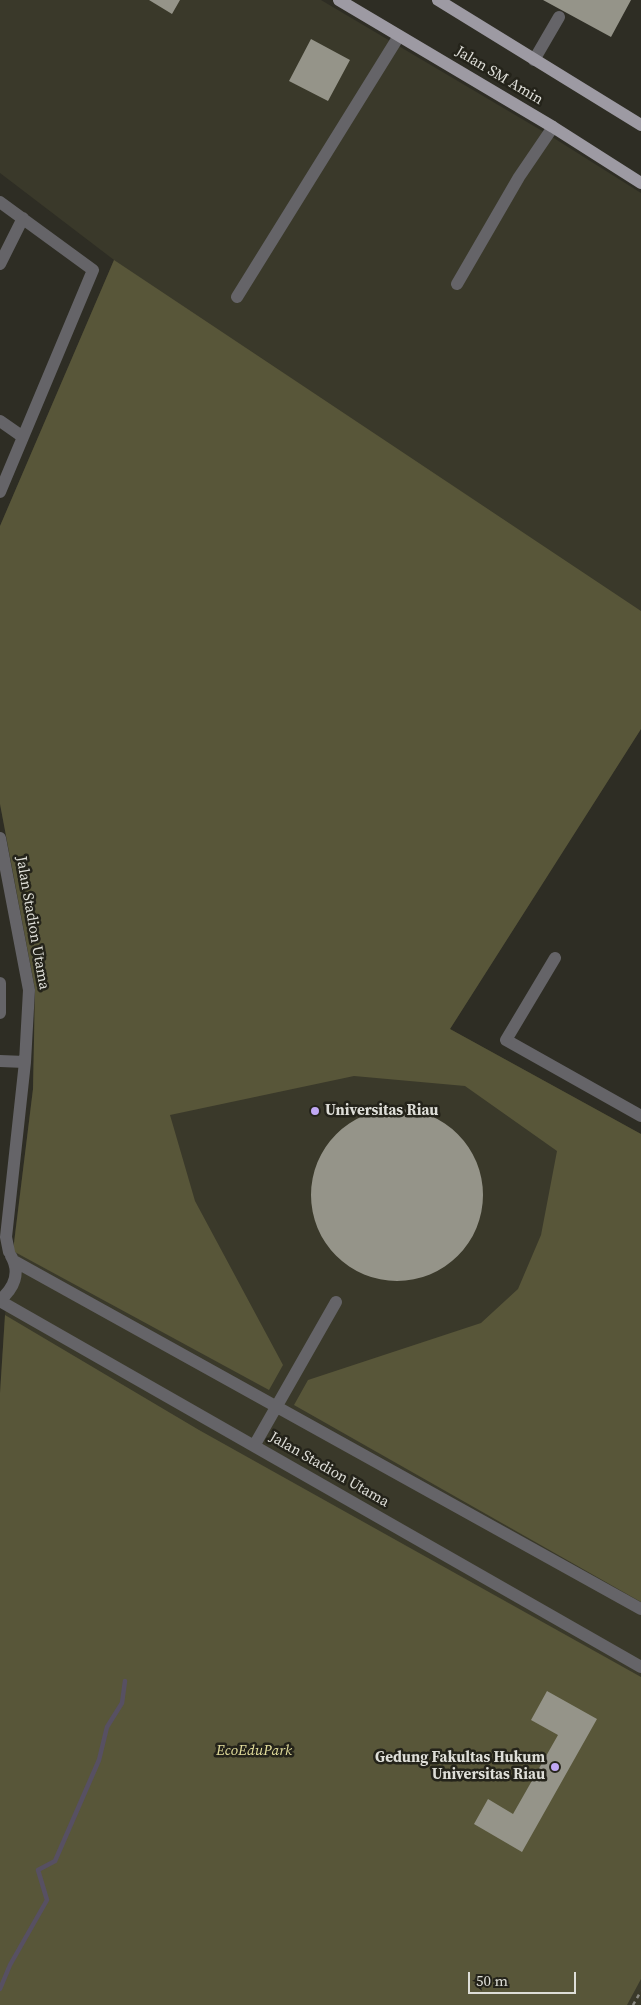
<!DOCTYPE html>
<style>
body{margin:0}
#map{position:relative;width:641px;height:2005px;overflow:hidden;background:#2e2d24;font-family:"Source Serif 4",serif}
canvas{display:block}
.scale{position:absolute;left:468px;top:1972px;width:108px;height:22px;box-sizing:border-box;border:2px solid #deded8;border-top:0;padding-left:6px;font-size:15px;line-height:18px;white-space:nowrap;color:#deded8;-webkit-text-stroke:4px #24231a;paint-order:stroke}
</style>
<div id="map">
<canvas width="641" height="2005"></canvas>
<div class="scale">50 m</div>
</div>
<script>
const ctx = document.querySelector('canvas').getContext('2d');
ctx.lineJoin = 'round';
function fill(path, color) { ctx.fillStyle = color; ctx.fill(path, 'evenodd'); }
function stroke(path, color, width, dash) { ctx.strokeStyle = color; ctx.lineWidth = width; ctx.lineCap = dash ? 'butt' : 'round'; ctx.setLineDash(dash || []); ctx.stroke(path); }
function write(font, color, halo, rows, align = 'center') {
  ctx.font = font + ' "Source Serif 4",serif'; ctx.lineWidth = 5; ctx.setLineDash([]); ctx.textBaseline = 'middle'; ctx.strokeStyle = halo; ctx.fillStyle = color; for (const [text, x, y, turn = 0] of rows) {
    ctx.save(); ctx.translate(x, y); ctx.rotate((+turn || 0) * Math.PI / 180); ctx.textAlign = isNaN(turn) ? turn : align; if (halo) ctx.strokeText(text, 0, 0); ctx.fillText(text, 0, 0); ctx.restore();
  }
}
const built = new Path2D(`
 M0,0H321L549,135L641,193V729L450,1029L641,1134V2005H0V1393L5,1315L33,1089L35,989L0,804V526L114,260L0,173Z`);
const green = new Path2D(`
 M114,260L641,611V729L450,1029L641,1134V1602L294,1405L308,1380L481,1323L518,1289L541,1235L557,1151L465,1086L354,1076L170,1115L195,1201L283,1365L269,1390L13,1251L33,1089L35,989L0,804V526Z
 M5,1315L199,1430L641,1677V1979L627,2005H0V1393Z`);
const stream = new Path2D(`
 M0,1989L10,1965L47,1900L38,1870L55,1861L99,1760L107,1727L122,1703L125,1681`);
const building = new Path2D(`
 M149,0H180L172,14Z
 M543,0H631L611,37Z
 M311,39L350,60L328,101L289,81Z
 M311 1195a86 86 0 1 1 172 0a86 86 0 1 1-172 0Z
 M547,1691L597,1719L522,1852L474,1824L488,1799L513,1814L558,1735L531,1720Z`);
const path = new Path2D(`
 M633,2005L641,1991`);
const minor = new Path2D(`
 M534,60L559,17
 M0,202L93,270L0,492
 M0,264L23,218
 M457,284L519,177L553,127
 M237,297L399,36
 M0,421L23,437
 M0,838L29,990L25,1062L6,1237L9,1252
 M555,958L506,1040L641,1116
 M0,983V1013
 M0,1061L25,1062
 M14,1261L641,1609
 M0,1300C14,1288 21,1273 11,1256
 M0,1301L641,1667
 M254,1446L336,1302`);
const major = new Path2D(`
 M339,0L553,127L641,183
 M438,0L641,125`);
const markers = [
 [315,1111,5,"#c0a8f4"],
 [555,1767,5,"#c0a8f4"]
];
const streetNames = [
 ["Jalan SM Amin",499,76,31],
 ["Jalan Stadion Utama",32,923,80],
 ["Jalan Stadion Utama",329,1470,30]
];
const poiNames = [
 ["Universitas Riau",325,1111],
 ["Gedung Fakultas Hukum",545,1758,"right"],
 ["Universitas Riau",545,1775,"right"]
];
const parkNames = [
 ["EcoEduPark",254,1751]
];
fill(built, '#3a392a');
fill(green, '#585639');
stroke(stream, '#575062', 4.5);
fill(building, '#959489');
stroke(path, '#8a8982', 2.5, [4, 4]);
stroke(minor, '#656468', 12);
stroke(major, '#9d9aa3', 12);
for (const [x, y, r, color] of markers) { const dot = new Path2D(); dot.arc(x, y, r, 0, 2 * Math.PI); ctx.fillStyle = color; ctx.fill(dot); stroke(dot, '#24231a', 2); }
write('15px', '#deded8', '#24231a', streetNames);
write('bold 15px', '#deded8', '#24231a', poiNames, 'left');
write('italic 15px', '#e2dd9c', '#24231a', parkNames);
</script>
